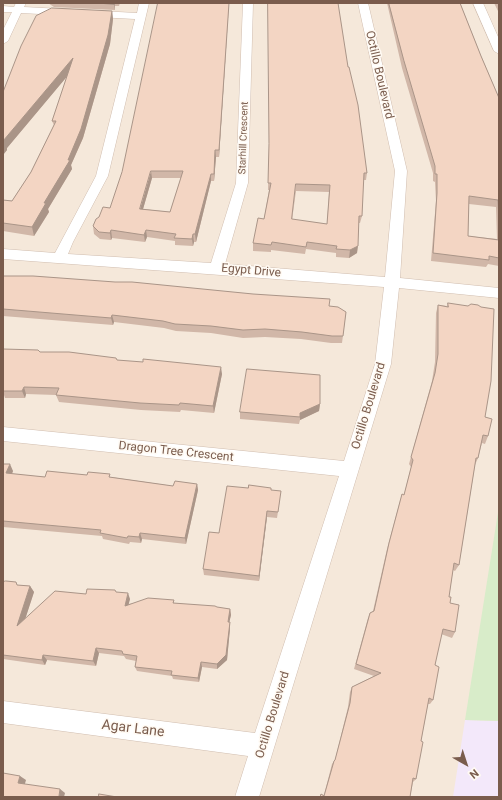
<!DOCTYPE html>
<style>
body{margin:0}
#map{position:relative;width:502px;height:800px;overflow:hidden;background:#fdf6ec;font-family:Roboto,sans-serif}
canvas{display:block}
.frame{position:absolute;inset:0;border:4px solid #7a5c4d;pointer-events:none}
.north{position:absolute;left:446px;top:744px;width:40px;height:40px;-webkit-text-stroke:3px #fffaf3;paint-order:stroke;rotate:141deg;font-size:11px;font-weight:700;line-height:16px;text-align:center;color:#7a5c4d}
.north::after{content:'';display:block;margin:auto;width:14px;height:18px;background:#7a5c4d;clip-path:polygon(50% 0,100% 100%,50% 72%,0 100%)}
</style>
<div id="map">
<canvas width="502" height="800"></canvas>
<div class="frame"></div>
<div class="north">N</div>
</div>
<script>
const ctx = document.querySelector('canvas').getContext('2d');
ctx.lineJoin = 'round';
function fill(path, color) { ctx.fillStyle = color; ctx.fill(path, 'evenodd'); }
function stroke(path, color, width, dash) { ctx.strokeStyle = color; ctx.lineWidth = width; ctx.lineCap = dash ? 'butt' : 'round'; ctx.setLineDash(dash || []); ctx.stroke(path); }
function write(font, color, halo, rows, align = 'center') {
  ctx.font = font + ' Roboto,sans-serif'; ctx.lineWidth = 3; ctx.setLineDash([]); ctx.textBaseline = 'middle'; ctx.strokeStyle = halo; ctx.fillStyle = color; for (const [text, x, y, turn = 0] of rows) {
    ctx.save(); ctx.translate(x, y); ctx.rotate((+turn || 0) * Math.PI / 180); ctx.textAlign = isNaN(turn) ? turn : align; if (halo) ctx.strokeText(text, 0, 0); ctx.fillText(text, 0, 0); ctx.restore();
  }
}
const residential = new Path2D(`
 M3,3H499V797H3Z`);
const education = new Path2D(`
 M465,720L499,721V797H453Z`);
const green = new Path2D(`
 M499,506V721L465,720Z`);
const street = new Path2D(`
 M16,3H26L24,7L137,13L139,3H149L108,176L73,242L68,254L211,263L236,183L243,3H253L248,183L225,264L385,277L395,171L358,3H368L407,171L400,278L499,288V298L399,288L391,364L259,797H235L248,756L3,723V701L255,733L339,476L3,441V427L344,461L375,364L384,287L3,259V249L55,253L96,176L135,19L21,13L8,41L3,44V30L12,12H3V6L14,7Z
 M473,3H483L499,39V54L494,51Z`);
const wall = new Path2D(`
 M48,3H120L119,6H115V10L54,7Z
 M229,3L219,157H216L214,181H211L196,242H194L193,246L175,245V241L147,237L145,242L112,238L111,240L100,239L94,234L93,226L99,217L110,208ZM152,178H181L170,212L143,209Z
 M387,3H460L481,56L499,98V266L488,264L486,267L431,261L436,201L435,182L433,181V173L402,68ZM469,204L496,207L497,239L468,236Z
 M494,3H499V13Z
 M112,11L113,19L110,44L83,138L71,165L72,169L48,209L49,212L34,236L3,231V200L12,201L31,172L54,125L52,121L68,75L7,148V150L3,155V92Z
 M348,67L367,173L366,180H363L362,216L360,223H359L357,253L349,258L336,257V253L306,249L305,254L271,250V252L253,251V243L264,219L269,190H268L269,149ZM296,191L329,192L327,224L292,220Z
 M3,276L329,306L346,312L342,343H331L301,339L265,337L243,338L211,333L176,331L164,328L114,322L113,325L3,316Z
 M448,303L485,417L488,436L485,444L482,443L478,458L475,465L459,565L455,571L453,570L449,597L455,632L452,638L441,634L435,665L433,700L430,704H428L421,741L416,779L413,782L410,797H320L321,794L324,795L332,764L335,760L348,707L350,692L352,687L374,676L354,669L368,618L370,613L373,611L387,549L400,501L402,494L404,495L411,467L409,464L432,381L435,362L436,313L438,305L447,306Z
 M3,349L40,352L117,360L222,374L214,413L181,410L180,412L141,410L59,402L56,395L26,394L25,398H5L4,395H3Z
 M320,404L319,411L300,420L299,424L240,419V412Z
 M3,464L13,471L12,474L45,477L87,475L111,477L173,486L197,484L198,490L186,544L142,539L141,543L130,542L129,544L103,539L102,536L3,527Z
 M271,490L280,498L277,518L267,517L259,581L204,575L203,569L219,533Z
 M3,582L17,585L30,586L34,592L25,619L86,594L116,592L130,599L128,604L174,600V603L230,609L231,615L229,622H230V628L227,660L217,669L202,667L199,682L173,679L172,676L137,671L135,667L136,661L126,659L124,656L99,653L96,666L47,660L45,665L3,659Z`);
const shadedWall = new Path2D(`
 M114,3H115V10Z
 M229,3L219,157V150Z
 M112,11L113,19L110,44L83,138L71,165L72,169L48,209L49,212L34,236L32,227L44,203Z
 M73,58L75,67L7,148V150L3,155V141Z
 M215,150L216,157L214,181V174Z
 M151,171L152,178L141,216L140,209Z
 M211,174V181L196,242L195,234Z
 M111,230L112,238L111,240L110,233Z
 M146,230L147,237L145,242L144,235Z
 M193,234L194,242L193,246L192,239Z
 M358,246L357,253L349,258L350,250Z
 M112,315L114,322L113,325L111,318Z
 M221,367L222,374L214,413L213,406Z
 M24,387L26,394L25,398L22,391Z
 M320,404L319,411L300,420V413Z
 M10,464L13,471L9,480L6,473Z
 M197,484L198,490L186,544L185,538Z
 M267,511V517L259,581V576Z
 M140,533L142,539L141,543L139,537Z
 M30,586L34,592L21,632L17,626Z
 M128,593L130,599L127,611L125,606Z
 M230,609L231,615L228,628V622Z
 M230,622V628L227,660L217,669V664Z
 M96,648L99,653L96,666L93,661Z
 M43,655L47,660L45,665L42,660Z
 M201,662L202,667L199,682L198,678Z
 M20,776L26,780L24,787L18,783Z
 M60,789L65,793L64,797L59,796Z`);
const building = new Path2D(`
 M98,3H114V4Z
 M158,3H229L219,150H215L214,174H211L195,234H193L192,239L174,238L176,234L146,230L144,235L111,230L110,233L99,232L93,226L96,219L99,217L103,207L110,208L122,172ZM151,171H183L170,212L140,209Z
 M268,3H338L348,67H349L358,105L367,173H364L362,216H359L358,246L350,250L336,249L337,246L307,242L306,247L272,242L271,245L253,243L258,218L264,219L271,183H268L269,144ZM296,184L330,185L327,224L292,219Z
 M389,3H460L481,56L499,98V220L498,200L469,196L468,236L499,240V258L489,256V260L433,253L437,193V174H435V166L404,61Z
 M52,8L112,11L108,35L81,129L68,160H70L44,203H46L32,227L3,223V200L12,201L31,172L56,121H52L73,58L3,141H5L3,143V92L21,46L36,16Z
 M3,276H33L115,282H132L253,294L330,299L329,306L338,307L346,312L343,336H332L302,332L265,329L243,330L211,326L175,324L163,321L112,315L111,318L3,309Z
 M448,303L468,306L471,304L478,305L481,307L494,309L491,381L485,417L492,419L488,436L483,435L478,458H476L459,565L454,563L449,597H451L450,603L459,605L455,632L443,629L435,665L439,667L433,700L429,698L421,741L423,742L416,779L413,778L410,797H320L321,794L324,796L334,761L335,760L350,703L352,687L381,673L356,664L370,613L374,611L389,543L402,494L404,495L413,460L411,457L435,373L438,354V305L448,307Z
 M3,349L38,350L40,352H69L116,358L117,360L143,362V359L221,367L213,406L180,403L179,405L140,403L56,395L59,388L24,387L22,391H3Z
 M247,369L320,375V404L300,413V417L240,412Z
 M3,464H10L6,473L45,477L47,471L87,475L88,472L110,474L109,477L173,486L175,481L197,484L185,538L140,533L139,537L128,536L127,538L100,533L101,530L3,521Z
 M249,485L271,488V490L281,491L278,512L267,511L259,576L203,569L209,532L219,533L227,486L248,488Z
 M6,581L16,582L17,585L30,586L17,626L55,591L86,594L87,589L115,590L116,592L128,593L125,606L148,598L174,600L173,603L215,606L217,607L230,609L228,622H230L226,655L217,664L201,662L198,678L171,675L172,671L135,667L137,656L123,654L122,651L96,648L93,661L43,655L42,660L3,655V582Z
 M3,773L20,776L18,783L60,789L59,796L65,797H3Z
 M99,794L117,797H99Z`);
const farStreetnames = [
 ["Starhill Crescent",244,138,-88]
];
const streetNames = [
 ["Octillo Boulevard",379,75,77],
 ["Egypt Drive",251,271,5],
 ["Octillo Boulevard",369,406,-73],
 ["Dragon Tree Crescent",176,452,6],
 ["Octillo Boulevard",273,715,-73]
];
const nearStreetnames = [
 ["Agar Lane",133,729,7]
];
fill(residential, '#f5e8da');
fill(education, '#f3e8fa');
fill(green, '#d8ecc9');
stroke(street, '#d1beb0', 1);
fill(street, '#fff');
fill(wall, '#d1b7a8');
fill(shadedWall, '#aa9588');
fill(building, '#f3d5c3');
stroke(building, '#aa9588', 1);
write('10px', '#7a5c4d', '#fffaf3', farStreetnames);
write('12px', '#7a5c4d', '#fffaf3', streetNames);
write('14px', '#7a5c4d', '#fffaf3', nearStreetnames);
</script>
